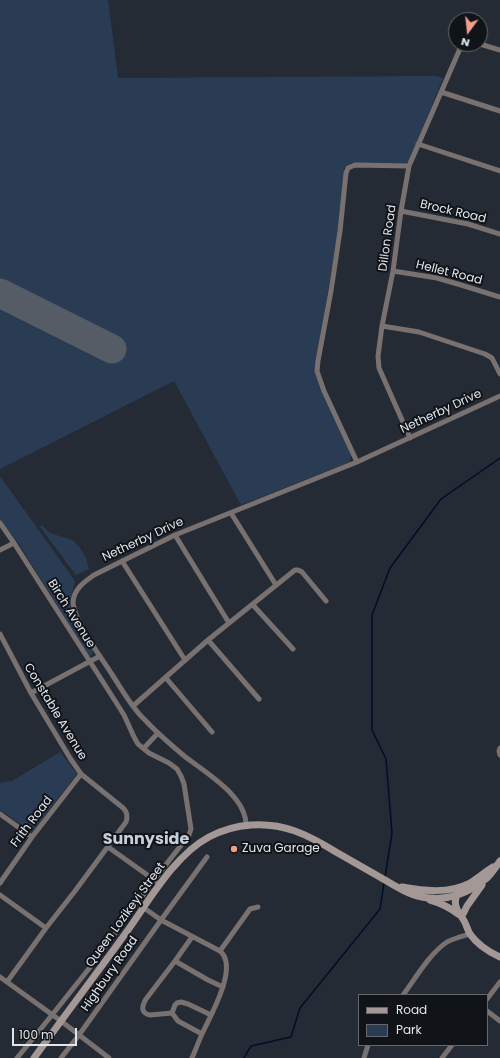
<!DOCTYPE html>
<style>
body{margin:0}
#map{position:relative;width:500px;height:1058px;overflow:hidden;background:#242b35;font-family:Poppins,sans-serif}
canvas{display:block}
.legend{position:absolute;left:358px;top:994px;width:130px;height:52px;box-sizing:border-box;background:#101318;border:1px solid #64676d;margin:0;padding:5px 7px;list-style:none;font-size:12px;color:#e1e6ed}
.legend li{display:flex;align-items:center;gap:8px;height:20px}
.legend b{width:20px;border:1px solid #64676d}
.north{position:absolute;left:448px;top:12px;width:40px;height:40px;box-sizing:border-box;background:#101318;border:1px solid #64676d;border-radius:50%;rotate:195deg;font-size:11px;font-weight:700;line-height:16px;text-align:center;color:#e1e6ed}
.north::after{content:'';display:block;margin:auto;width:14px;height:18px;background:#f49e8a;clip-path:polygon(50% 0,100% 100%,50% 72%,0 100%)}
.scale{position:absolute;left:12px;top:1028px;width:65px;height:18px;box-sizing:border-box;border:2px solid #e1e6ed;border-top:0;padding-left:5px;font-size:12px;line-height:14px;white-space:nowrap;color:#e1e6ed;-webkit-text-stroke:3px #101318;paint-order:stroke}
</style>
<div id="map">
<canvas width="500" height="1058"></canvas>
<ul class="legend">
<li><b style="height:5px;background:#a49896"></b>Road</li>
<li><b style="height:11px;background:#2a3c54"></b>Park</li>
</ul>
<div class="north">N</div>
<div class="scale">100 m</div>
</div>
<script>
const ctx = document.querySelector('canvas').getContext('2d');
ctx.lineJoin = 'round';
function fill(path, color) { ctx.fillStyle = color; ctx.fill(path, 'evenodd'); }
function stroke(path, color, width, dash) { ctx.strokeStyle = color; ctx.lineWidth = width; ctx.lineCap = dash ? 'butt' : 'round'; ctx.setLineDash(dash || []); ctx.stroke(path); }
function write(font, color, halo, rows, align = 'center') {
  ctx.font = font + ' Poppins,sans-serif'; ctx.lineWidth = 4; ctx.setLineDash([]); ctx.textBaseline = 'middle'; ctx.strokeStyle = halo; ctx.fillStyle = color; for (const [text, x, y, turn = 0] of rows) {
    ctx.save(); ctx.translate(x, y); ctx.rotate((+turn || 0) * Math.PI / 180); ctx.textAlign = isNaN(turn) ? turn : align; if (halo) ctx.strokeText(text, 0, 0); ctx.fillText(text, 0, 0); ctx.restore();
  }
}
const green = new Path2D(`
 M0,0H108L118,78L436,76L443,78L409,162L406,164L352,163L344,168L338,230L316,365L351,455L350,462L241,505L174,381L0,469Z
 M0,476L75,581L70,602L71,614L92,646L93,652L92,655L90,656L88,655L19,544L0,519Z
 M42,525L50,533L72,540L78,545L86,558L89,569L76,575L40,527Z
 M60,752L77,774L32,832L0,810V783L12,781Z`);
const stream = new Path2D(`
 M385,877L392,833L386,759L372,730V615L390,568L441,499L500,458
 M244,1058L251,1046L291,1037L300,1008L380,909L384,883`);
const runway = new Path2D(`
 M0,293L112,349`);
const street = new Path2D(`
 M480,44L500,50
 M441,92L500,111
 M418,144L500,171
 M401,211L468,224L500,234
 M393,271L437,278L461,285L500,297
 M382,326L419,332L485,354L492,358L500,374
 M410,438L379,368L378,356L382,326L393,271L401,211L409,166L462,44
 M357,462L324,391L317,371L318,361L331,291L340,231L346,173L348,168L355,165L409,166
 M231,513L276,585
 M0,523L14,543L112,696L124,715L134,737L138,744L149,753L169,763L177,769L181,776L184,784L191,829L189,835L154,880L91,966L52,1015L17,1058
 M175,535L229,623
 M0,550L14,543
 M122,561L185,660
 M253,605L293,649
 M0,634L31,693L70,758L81,774L122,807C127,811 128,816 126,822L75,891L46,928L7,982
 M208,640L259,699
 M166,678L212,732
 M31,693L100,656
 M133,706L208,640L295,570H298L302,572L326,601
 M144,748L158,733
 M500,748L499,751L500,755
 M0,814L32,837
 M246,825C246,795 204,772 183,755C170,744 157,733 145,720C132,708 123,691 113,676C101,657 86,638 77,617C75,612 73,607 73,602C74,589 84,582 94,575L175,535L357,462L500,396
 M108,847L160,884
 M0,883L32,837L81,774
 M0,895L46,928
 M144,908L161,920L220,951C221,952 224,955 224,956C234,974 211,1015 203,1032C199,1040 196,1049 192,1058
 M220,951L250,909L258,907
 M175,961L208,980L223,987
 M0,977L61,1021L109,1058
 M403,995C415,979 430,953 447,942C454,938 463,936 470,934
 M487,999L500,982
 M487,1011L500,1021
 M172,1013L150,1015C140,1013 142,1006 146,999L175,961L192,937
 M202,1034L178,1021L172,1013L175,1005L177,1003L181,1002L188,1004L211,1015
 M61,1058L79,1035L161,920L207,857
 M364,1058L368,1045
 M442,1058L452,1045`);
const secondary = new Path2D(`
 M402,887C424,891 449,894 470,883C478,878 485,872 493,867
 M458,893C452,902 457,911 463,919C466,923 467,929 470,934C477,944 489,952 500,957
 M430,900C441,903 449,907 458,914
 M463,914L467,906L482,885
 M34,1058C65,1015 97,973 128,930C150,899 175,855 209,837C235,823 267,821 295,831C309,836 323,844 336,852C350,860 364,868 378,876C392,884 406,894 422,897C445,902 469,894 487,878C492,873 496,867 500,861`);
const markers = [
 [234,849,4,"#f49e8a"]
];
const streetNames = [
 ["Brock Road",453,212,13],
 ["Dillon Road",388,238,-82],
 ["Hellet Road",449,273,14],
 ["Netherby Drive",441,412,-25],
 ["Netherby Drive",143,540,-25],
 ["Birch Avenue",71,614,58],
 ["Constable Avenue",55,712,59],
 ["Frith Road",32,822,-53],
 ["Queen Lozikeyi Street",126,915,-54],
 ["Highbury Road",110,974,-55]
];
const poiNames = [
 ["Zuva Garage",242,849]
];
const districtNames = [
 ["Sunnyside",146,840]
];
fill(green, '#2a3c54');
stroke(stream, '#000e2a', 1.5);
stroke(runway, '#565c65', 29);
stroke(street, '#78716f', 5);
stroke(secondary, '#a49896', 7);
for (const [x, y, r, color] of markers) { const dot = new Path2D(); dot.arc(x, y, r, 0, 2 * Math.PI); ctx.fillStyle = color; ctx.fill(dot); stroke(dot, '#101318', 1.5); }
write('12px', '#e1e6ed', '#101318', streetNames);
write('12px', '#e1e6ed', '#101318', poiNames, 'left');
write('bold 16px', '#c6d0dd', '#101318', districtNames);
</script>
